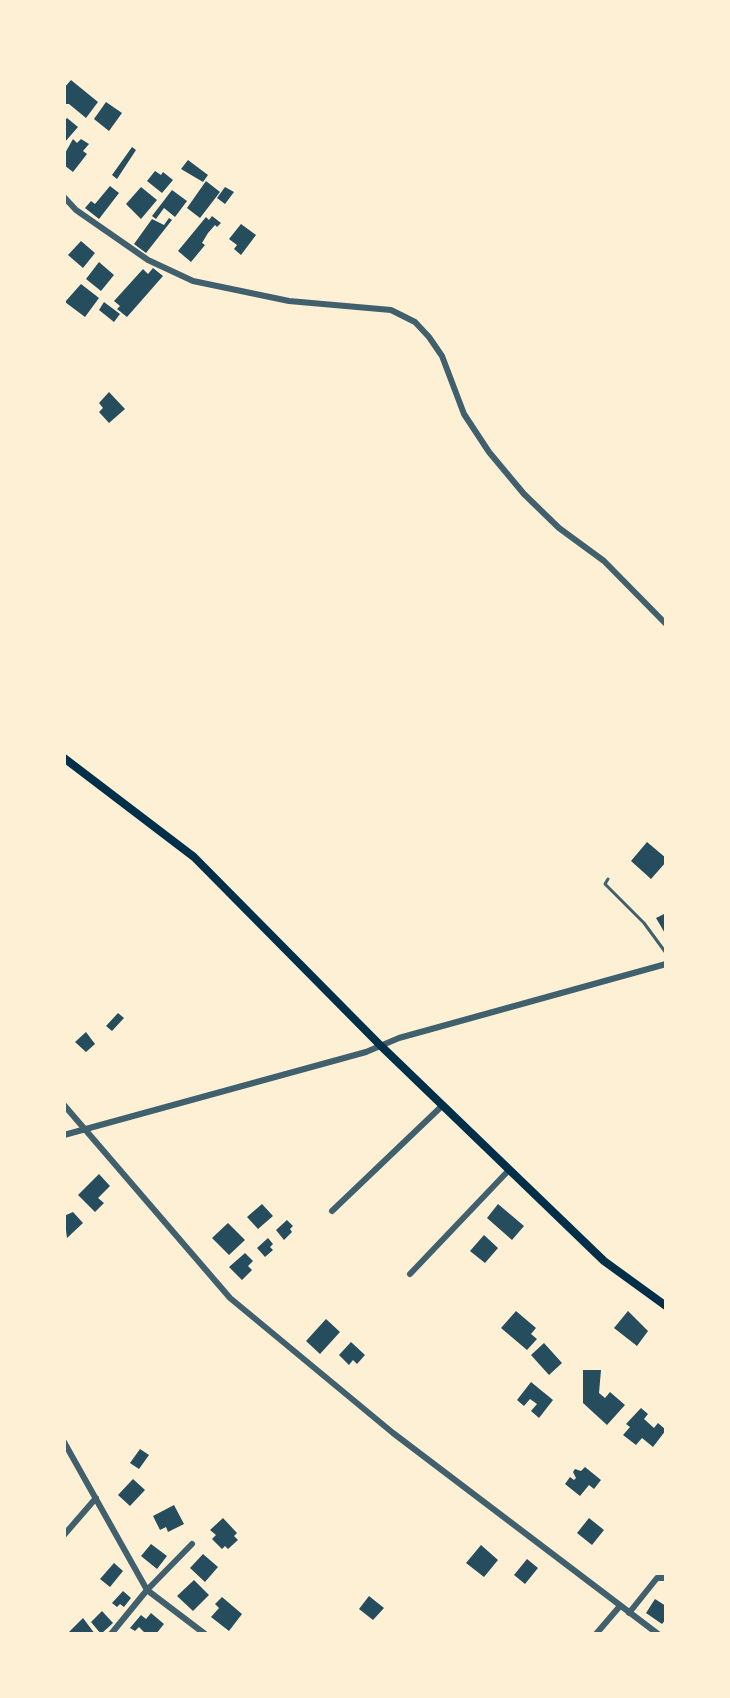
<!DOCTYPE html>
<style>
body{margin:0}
#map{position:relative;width:730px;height:1698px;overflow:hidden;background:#fdf0d5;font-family:Arial,sans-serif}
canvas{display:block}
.frame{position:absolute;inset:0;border:66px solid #fdf0d5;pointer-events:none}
</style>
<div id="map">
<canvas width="730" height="1698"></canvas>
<div class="frame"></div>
</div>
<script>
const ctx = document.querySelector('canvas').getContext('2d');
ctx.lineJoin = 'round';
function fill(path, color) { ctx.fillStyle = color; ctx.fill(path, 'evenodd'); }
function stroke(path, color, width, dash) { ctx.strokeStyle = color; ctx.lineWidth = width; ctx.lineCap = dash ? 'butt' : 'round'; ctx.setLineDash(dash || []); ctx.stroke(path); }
const building = new Path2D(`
 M71,80L98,102L86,118L69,104H64V88Z
 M106,102L122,113L109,131L94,119Z
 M67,118L78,127L64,143V121Z
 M73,139L77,143L81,139L89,144L83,151L87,154L73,172L64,165V155Z
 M132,147L136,150L117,179L112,175Z
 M188,160L208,175L203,182L181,169Z
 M155,171L161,175L163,172L173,180L162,193L147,181Z
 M206,181L220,192L200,218L187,208Z
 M110,186L119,193L99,219L85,208L91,201L95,204Z
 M141,187L157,200L141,219L126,204Z
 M225,187L234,192L225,204L217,198Z
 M172,190L187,201L175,217L164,208L156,219L152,216Z
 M212,216L221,223L217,227L215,225L208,233L202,243L205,245L191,262L178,251L206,217L209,220Z
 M169,218L172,220L146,253L134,244L152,219L164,225Z
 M241,224L256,235L241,255L234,249L237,245L229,239Z
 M81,241L95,253L83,268L68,255Z
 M99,262L114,275L101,291L86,279Z
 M153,268L163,276L127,317L117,309L120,306L114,301L143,269L148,274Z
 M81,284L99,298L85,317L65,302Z
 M104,302L120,314L114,322L99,310Z
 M109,392L125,409L109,423L99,412L103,408L99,403Z
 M647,842L666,858V862L651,879L631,861Z
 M666,913V935L656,918Z
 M118,1013L124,1018L112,1031L106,1026Z
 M86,1032L95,1044L86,1052L75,1042Z
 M99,1174L110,1186L98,1198L104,1203L95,1212L78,1195Z
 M262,1204L273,1216L258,1229L247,1217Z
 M498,1204L524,1226L512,1240L487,1218Z
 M73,1212L83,1223L67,1238L64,1216Z
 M287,1220L293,1226L290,1229L292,1232L284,1240L276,1230Z
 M228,1223L245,1240L229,1255L212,1238Z
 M484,1235L498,1248L485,1263L470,1251Z
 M268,1238L273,1244L270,1247L273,1250L265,1257L257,1248Z
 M245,1253L253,1261L248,1266L252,1270L242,1280L229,1267Z
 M516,1311L536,1328L531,1334L537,1339L527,1350L501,1328Z
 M628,1311L648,1331L637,1346L614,1328Z
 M326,1319L340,1332L320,1354L306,1341Z
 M351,1342L365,1355L357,1364L353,1360L349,1365L339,1355Z
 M544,1343L562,1363L549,1375L531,1355Z
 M583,1370H601L599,1393L605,1398L610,1392L625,1405L607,1425L583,1403Z
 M531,1382L553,1400L539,1418L531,1411L537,1404L530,1399L524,1406L517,1400Z
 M641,1408L648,1414L644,1419L654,1428L658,1423L666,1430L653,1447L642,1438L636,1445L623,1435L630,1427L626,1424Z
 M140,1449L149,1455L139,1469L130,1463Z
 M585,1467L601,1480L594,1489L589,1485L580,1496L565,1484L570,1477L574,1480L576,1478L573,1472L575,1469L581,1471Z
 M133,1479L145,1490L130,1506L118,1495Z
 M174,1505L184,1524L168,1532L166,1527L160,1530L153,1516Z
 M223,1518L237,1533L234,1536L238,1540L228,1549L225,1546L222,1549L212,1539L216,1535L210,1530Z
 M589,1518L604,1530L592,1545L577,1533Z
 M151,1544L167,1556L157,1569L141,1556Z
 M481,1545L498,1560L484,1577L466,1563Z
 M203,1554L218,1567L205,1582L190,1568Z
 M527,1559L538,1568L525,1584L514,1575Z
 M114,1563L123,1571L110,1587L100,1579Z
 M194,1580L209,1595L193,1611L177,1596Z
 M123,1591L131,1598L124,1607L120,1604L117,1607L112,1603Z
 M369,1596L384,1608L373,1620L359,1609Z
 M222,1597L242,1614L229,1631L211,1617L219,1608L215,1604Z
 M655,1599L666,1606V1619L662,1624L646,1613Z
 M102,1611L113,1623L101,1634L91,1622Z
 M151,1613L164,1624L156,1634H146L139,1627L135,1631L130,1628L141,1615L146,1619Z
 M83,1618L95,1634H67Z`);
const service = new Path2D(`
 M608,879L605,884L644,923L666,953`);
const minor = new Path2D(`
 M64,197L76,210L148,260L193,281L289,301L391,310L415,322L429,337L442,356L464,414L489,452L524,494L559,528L604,561L666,624
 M64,1105L230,1298L393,1433L658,1634
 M64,1135L366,1052L399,1038L666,964
 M332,1211L443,1105
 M410,1274L509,1170
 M64,1442L147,1590L205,1634
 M64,1535L96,1498
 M629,1613L657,1578H666
 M111,1634L147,1590L192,1544
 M596,1634L620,1606`);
const secondary = new Path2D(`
 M64,758L194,857L380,1045L604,1261L666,1306`);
fill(building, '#264d5e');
stroke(service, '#3f606c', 3);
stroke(minor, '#3f606c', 6);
stroke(secondary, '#003049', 8);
</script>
